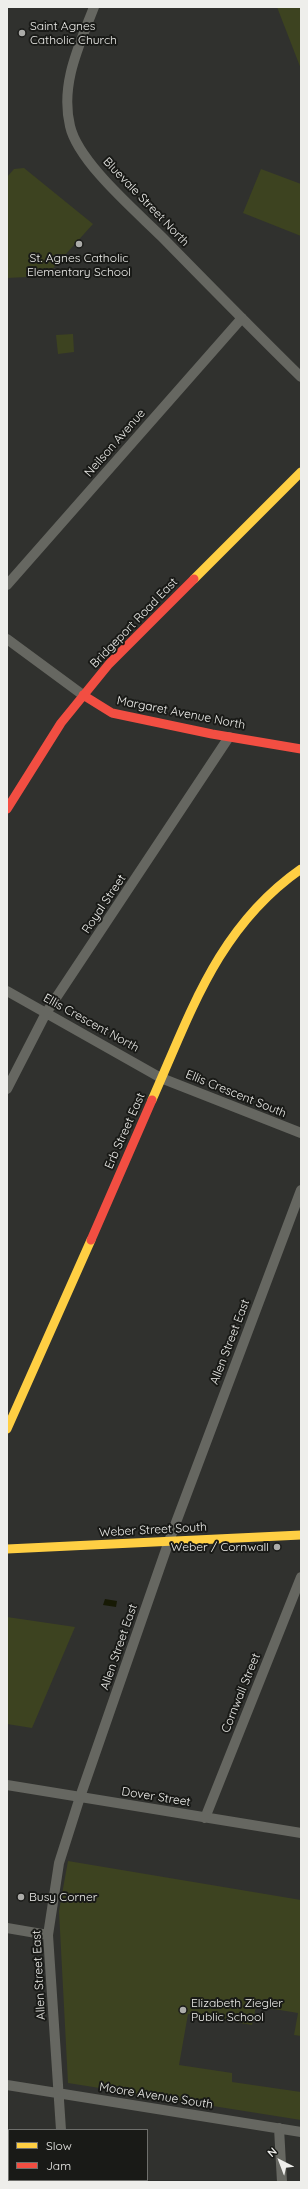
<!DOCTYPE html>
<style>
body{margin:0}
#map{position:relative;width:308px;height:2189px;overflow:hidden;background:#30312e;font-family:Quicksand,sans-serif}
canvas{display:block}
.frame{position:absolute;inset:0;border:8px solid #eeeeeb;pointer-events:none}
.legend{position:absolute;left:8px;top:2129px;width:140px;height:52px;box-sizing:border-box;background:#191a17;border:1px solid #6e6f6c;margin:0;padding:5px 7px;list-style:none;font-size:12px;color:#eeeeeb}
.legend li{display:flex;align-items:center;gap:8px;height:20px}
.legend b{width:20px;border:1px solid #6e6f6c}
.north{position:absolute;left:260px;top:2141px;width:40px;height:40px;-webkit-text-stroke:3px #191a17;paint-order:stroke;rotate:318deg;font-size:11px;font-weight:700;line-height:16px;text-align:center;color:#eeeeeb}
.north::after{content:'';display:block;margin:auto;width:14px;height:18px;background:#eeeeeb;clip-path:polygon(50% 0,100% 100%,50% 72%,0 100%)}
</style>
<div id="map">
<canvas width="308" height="2189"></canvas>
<div class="frame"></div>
<ul class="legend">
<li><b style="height:5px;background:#ffcf43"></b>Slow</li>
<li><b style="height:5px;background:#f24e42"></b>Jam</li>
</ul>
<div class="north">N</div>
</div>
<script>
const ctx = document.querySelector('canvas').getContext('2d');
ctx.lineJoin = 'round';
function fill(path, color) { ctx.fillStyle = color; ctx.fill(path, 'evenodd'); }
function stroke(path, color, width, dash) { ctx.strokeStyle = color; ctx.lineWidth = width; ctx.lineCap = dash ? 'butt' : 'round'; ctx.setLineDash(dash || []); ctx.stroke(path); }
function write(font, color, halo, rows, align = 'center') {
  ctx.font = font + ' Quicksand,sans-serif'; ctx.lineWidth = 4; ctx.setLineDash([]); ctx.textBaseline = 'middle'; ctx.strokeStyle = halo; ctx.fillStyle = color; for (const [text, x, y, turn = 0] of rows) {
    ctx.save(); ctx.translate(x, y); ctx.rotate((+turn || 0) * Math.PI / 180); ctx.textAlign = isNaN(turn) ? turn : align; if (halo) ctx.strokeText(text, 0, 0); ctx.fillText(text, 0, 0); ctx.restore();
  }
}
const green = new Path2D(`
 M277,7H301V69Z
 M24,168L93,224L46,276L7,278V177L14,169Z
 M261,169L301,184V236L243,213Z
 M73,334L74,352L58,354L56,335Z
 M7,1617L75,1627L32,1728L7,1724Z
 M68,1861L301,1900V2036L294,2035L298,2013L256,2006L252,2025L188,2014L179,2065L232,2073V2082L301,2092V2120L68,2083L59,1911Z`);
const water = new Path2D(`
 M105,1599L117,1601L116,1607L103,1605Z`);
const street = new Path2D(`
 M94,7C79,46 60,84 70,126C78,162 136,211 162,237C208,284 254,331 301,377
 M7,585L242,318
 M7,639L83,695
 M7,991L161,1078L301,1133
 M7,1089L46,1013L229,737
 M7,1785L301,1833
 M205,1818L301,1577
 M7,1928L48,1935
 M7,2085L301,2132
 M279,2128L282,2182
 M61,2130L48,1935L59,1863L80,1797L169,1541L301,1190
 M65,2180V2182`);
const slow = new Path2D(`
 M194,579L301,472
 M152,1100C191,1012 218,927 301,869
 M7,1429L91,1240
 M7,1549L301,1535`);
const jam = new Path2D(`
 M83,695L112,713L212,734L301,749
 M7,809L61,723L109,664L194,579
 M91,1240L152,1100`);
const markers = [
 [22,33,4,"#acaca9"],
 [79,244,4,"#acaca9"],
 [277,1547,4,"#acaca9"],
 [21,1897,4,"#acaca9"],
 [183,2010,4,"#acaca9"]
];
const poiNames = [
 ["Saint Agnes",30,26],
 ["Catholic Church",30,40],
 ["St. Agnes Catholic",79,258,"center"],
 ["Elementary School",79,272,"center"],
 ["Weber / Cornwall",269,1547,"right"],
 ["Busy Corner",29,1897],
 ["Elizabeth Ziegler",191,2003],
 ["Public School",191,2017]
];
const streetNames = [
 ["Bluevale Street North",146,202,46],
 ["Neilson Avenue",115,443,-49],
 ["Bridgeport Road East",134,623,-46],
 ["Margaret Avenue North",181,713,11],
 ["Royal Street",104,904,-56],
 ["Ellis Crescent North",91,1023,29],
 ["Ellis Crescent South",236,1094,22],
 ["Erb Street East",125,1131,-66],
 ["Allen Street East",230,1342,-69],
 ["Weber Street South",153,1530,-3],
 ["Allen Street East",119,1647,-71],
 ["Cornwall Street",241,1693,-68],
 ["Dover Street",156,1797,9],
 ["Allen Street East",39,1975,-93],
 ["Moore Avenue South",156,2096,9]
];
fill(green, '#3d4320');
fill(water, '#171a05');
stroke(street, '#666761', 10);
stroke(slow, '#ffcf43', 9);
stroke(jam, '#f24e42', 9);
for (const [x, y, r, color] of markers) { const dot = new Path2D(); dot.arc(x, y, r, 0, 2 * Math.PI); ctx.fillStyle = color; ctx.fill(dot); stroke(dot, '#191a17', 1.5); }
write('12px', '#eeeeeb', '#191a17', poiNames, 'left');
write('12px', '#eeeeeb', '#191a17', streetNames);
</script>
